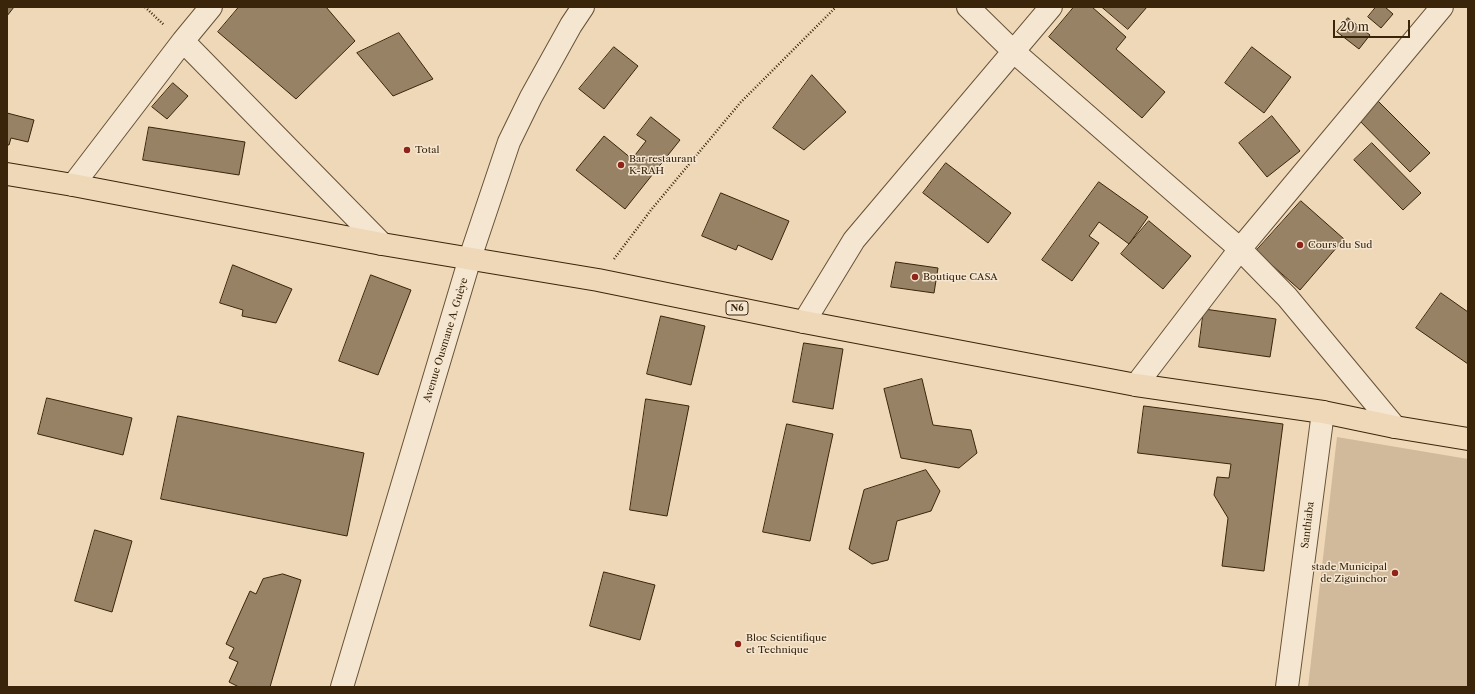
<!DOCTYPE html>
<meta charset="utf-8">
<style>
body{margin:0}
#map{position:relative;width:1475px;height:694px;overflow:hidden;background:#efd8b8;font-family:"Libre Caslon Text",serif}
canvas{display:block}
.frame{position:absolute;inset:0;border:8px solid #3a250b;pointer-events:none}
.scale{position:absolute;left:1333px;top:20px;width:77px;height:18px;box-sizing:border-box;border:2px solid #3a250b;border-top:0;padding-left:5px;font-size:12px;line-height:14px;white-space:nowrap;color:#3a250b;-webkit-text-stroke:3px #f5e6d1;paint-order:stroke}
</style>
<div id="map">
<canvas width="1475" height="694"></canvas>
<div class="frame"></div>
<div class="scale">20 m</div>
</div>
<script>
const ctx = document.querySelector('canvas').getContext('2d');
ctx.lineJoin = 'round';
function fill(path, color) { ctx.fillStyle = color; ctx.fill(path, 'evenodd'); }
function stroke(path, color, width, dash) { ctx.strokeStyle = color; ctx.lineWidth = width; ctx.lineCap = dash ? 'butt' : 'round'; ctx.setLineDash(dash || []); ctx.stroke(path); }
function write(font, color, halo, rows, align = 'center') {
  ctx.font = font + ' "Libre Caslon Text",serif'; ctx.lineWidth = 3; ctx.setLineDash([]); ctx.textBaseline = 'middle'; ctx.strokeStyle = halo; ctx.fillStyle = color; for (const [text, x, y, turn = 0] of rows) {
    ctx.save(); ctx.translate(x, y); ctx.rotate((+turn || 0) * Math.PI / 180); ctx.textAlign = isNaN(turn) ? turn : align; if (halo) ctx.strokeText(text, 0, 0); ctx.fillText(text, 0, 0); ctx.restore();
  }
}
const green = new Path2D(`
 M1337,437L1468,459V687H1308Z`);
const building = new Path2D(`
 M7,7H14L7,16Z
 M239,7H326L355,41L296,99L218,32Z
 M1074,7H1092L1126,37L1116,49L1165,92L1142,118L1049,37Z
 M1102,7H1147L1128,29Z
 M1376,7H1385L1393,14L1381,28L1368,17Z
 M1348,18L1370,35L1359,49L1337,32Z
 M399,33L433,79L393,96L357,53Z
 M614,47L638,66L604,109L579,89Z
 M1252,47L1291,77L1264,113L1225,83Z
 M812,75L846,112L804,150L773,128Z
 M173,83L188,96L167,119L152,107Z
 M1375,98L1430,153L1410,172L1356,117Z
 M7,113L34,120L28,142L11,138L9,145H7Z
 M1272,116L1300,151L1267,177L1239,143Z
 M651,117L680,140L625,209L576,170L604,136L632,159L646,141L637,135Z
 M149,127L245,142L239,175L143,160Z
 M1372,143L1421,193L1403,210L1354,160Z
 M946,163L1011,213L988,243L923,193Z
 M1099,182L1148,217L1129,244L1099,222L1089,236L1099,243L1072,281L1042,260Z
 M721,193L789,221L772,260L738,245L736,250L702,236Z
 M1301,201L1344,239L1300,290L1256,251Z
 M1149,221L1191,256L1163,289L1121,254Z
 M896,262L938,268L934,293L891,287Z
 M233,265L292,289L276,323L242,316L243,310L220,303Z
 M371,275L411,290L378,375L339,361Z
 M1441,293L1468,312V364L1416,328Z
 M1204,309L1276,319L1270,357L1199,347Z
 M661,316L705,326L691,385L647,374Z
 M804,343L843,349L833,409L793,402Z
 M922,379L933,425L971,430L977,453L959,468L901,458L884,389Z
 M47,398L132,418L123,455L38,434Z
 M646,399L689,406L667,516L630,510Z
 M1144,406L1283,424L1264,571L1222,566L1228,518L1214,495L1217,477L1229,478L1231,464L1138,453Z
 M178,416L364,453L347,536L161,499Z
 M787,424L833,434L810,541L763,532Z
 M926,470L940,491L931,511L897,521L888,560L872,564L849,549L864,490Z
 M95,530L132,541L112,612L75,601Z
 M604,572L655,585L640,640L590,626Z
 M283,574L301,580L270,687H239L229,682L238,662L229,658L234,648L226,644L250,591L256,594L263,579Z`);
const path = new Path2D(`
 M145,7L164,25
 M614,259L651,210L740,103L836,7`);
const minor = new Path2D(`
 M968,7L1013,51L1240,249L1287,297L1395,427
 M183,41L382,244
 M73,185L183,41L211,7
 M804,322L854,240L1051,7
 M1136,385L1240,249L1442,7
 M1287,687L1323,412`);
const tertiary = new Path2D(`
 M342,687L470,258L509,142L531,97L571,25L583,7`);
const primary = new Path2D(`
 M7,174L73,185L382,244L598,280L804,322L1136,385L1323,412L1395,427L1468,439`);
const markers = [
 [407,150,4,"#8f2418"],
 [621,165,4,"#8f2418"],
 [1300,245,4,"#8f2418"],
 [915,277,4,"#8f2418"],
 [1395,573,4,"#8f2418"],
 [738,644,4,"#8f2418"]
];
const shields = [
 [737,308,22]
];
const shieldNames = [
 ["N6",737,308]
];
const poiNames = [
 ["Total",415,150],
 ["Bar restaurant",629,159],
 ["K-RAH",629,171],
 ["Cours du Sud",1308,245],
 ["Boutique CASA",923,277],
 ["stade Municipal",1387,567,"right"],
 ["de Ziguinchor",1387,579,"right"],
 ["Bloc Scientifique",746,638],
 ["et Technique",746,650]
];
const streetNames = [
 ["Avenue Ousmane A. Guèye",446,340,-73],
 ["Santhiaba",1308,525,-83]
];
fill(green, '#d0ba9b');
fill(building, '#988265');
stroke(building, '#3a250b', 1);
stroke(minor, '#675236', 24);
stroke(tertiary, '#675236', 24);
stroke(primary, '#3a250b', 24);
stroke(path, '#3a250b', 2.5, [1, 2]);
stroke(minor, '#f5e6d1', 22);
stroke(tertiary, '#f5e6d1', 22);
stroke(primary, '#efd8b8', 22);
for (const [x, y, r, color] of markers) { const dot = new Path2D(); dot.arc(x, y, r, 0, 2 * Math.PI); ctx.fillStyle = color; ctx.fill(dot); stroke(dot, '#f5e6d1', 1.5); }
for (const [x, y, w] of shields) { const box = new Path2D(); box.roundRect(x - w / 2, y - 7, w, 14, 3); ctx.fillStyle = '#f5e6d1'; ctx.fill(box); stroke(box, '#3a250b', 1); }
write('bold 9px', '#3a250b', null, shieldNames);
write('10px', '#3a250b', '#f5e6d1', poiNames, 'left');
write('10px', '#3a250b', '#f5e6d1', streetNames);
</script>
